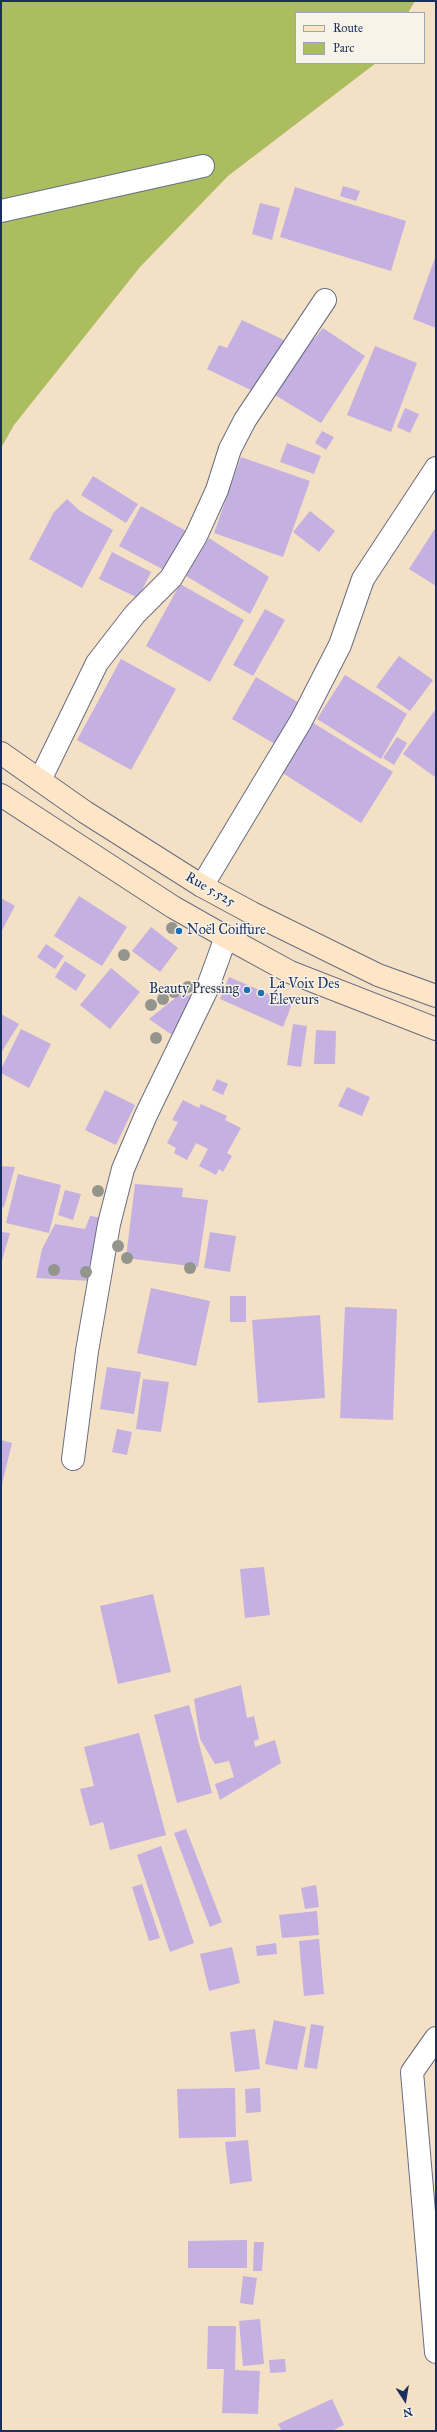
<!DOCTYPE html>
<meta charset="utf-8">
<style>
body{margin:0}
#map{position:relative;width:437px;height:2432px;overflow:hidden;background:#f4e0c5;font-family:"IM FELL Great Primer",serif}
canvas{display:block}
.frame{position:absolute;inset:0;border:2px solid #1b2f5e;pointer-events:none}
.legend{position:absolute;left:295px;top:12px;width:130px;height:52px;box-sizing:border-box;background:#f7f3e8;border:1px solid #9fa5b1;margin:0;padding:5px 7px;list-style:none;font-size:12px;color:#1b2f5e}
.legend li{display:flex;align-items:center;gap:8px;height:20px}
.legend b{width:20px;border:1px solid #9fa5b1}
.north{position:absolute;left:385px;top:2380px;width:40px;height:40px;-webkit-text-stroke:3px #f7f3e8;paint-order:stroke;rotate:168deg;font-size:11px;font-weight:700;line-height:16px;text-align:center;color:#1b2f5e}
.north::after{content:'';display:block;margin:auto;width:14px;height:18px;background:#1b2f5e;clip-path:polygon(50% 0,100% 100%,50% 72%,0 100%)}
</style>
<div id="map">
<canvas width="437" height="2432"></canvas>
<div class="frame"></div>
<ul class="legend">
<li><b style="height:5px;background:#fee5c5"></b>Route</li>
<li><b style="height:11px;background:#acbd60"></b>Parc</li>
</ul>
<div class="north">N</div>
</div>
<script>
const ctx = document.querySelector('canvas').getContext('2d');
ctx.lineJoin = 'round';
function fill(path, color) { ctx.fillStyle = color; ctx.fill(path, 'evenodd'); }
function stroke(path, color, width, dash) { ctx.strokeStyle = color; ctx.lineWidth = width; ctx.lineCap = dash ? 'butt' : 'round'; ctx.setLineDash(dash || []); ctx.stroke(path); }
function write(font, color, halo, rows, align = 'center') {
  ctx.font = font + ' "IM FELL Great Primer",serif'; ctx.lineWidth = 3; ctx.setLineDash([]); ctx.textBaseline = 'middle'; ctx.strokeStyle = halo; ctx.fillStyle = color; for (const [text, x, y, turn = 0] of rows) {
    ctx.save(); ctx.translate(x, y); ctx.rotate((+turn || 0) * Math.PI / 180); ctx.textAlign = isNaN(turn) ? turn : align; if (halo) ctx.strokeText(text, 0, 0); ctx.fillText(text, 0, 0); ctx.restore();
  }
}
const green = new Path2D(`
 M1,1H415L408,13H296V63H376L228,176L140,267L14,425L1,448Z`);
const building = new Path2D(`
 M343,186L360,191L356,201L340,196Z
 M295,187L406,221L391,271L280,237Z
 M260,203L280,208L272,240L252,234Z
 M436,255V328L413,319Z
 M242,320L284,340L257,393L207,369L219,345L227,348Z
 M323,328L365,356L321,423L270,392L311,337L314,339Z
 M375,346L417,363L391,432L347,415Z
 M405,408L419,414L410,433L397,427Z
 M322,431L334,437L326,450L315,443Z
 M287,443L321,456L314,474L280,462Z
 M241,457L310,481L283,557L214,533Z
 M93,476L138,504L126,523L81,495Z
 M67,499L80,511L113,530L82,588L29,559L54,512Z
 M141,506L188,532L166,571L119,546Z
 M310,511L335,531L319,552L293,532Z
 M436,527V586L409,569Z
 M209,538L269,577L250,614L186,576Z
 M112,552L151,572L138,598L99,579Z
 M180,584L244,620L210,682L146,646Z
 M265,609L285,620L253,676L233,665Z
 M399,656L433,680L410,711L376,687Z
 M121,659L176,689L131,770L77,740Z
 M345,675L407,714L381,759L317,719Z
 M256,677L306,707L282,748L232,719Z
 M435,710L436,775L435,777L403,754Z
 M310,721L393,772L361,823L278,770Z
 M397,737L407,743L394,765L383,758Z
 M79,896L127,927L102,966L54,936Z
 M1,898L15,906L1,932Z
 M151,927L178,948L160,972L132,951Z
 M46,944L64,956L55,969L37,957Z
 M65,961L86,975L76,991L55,977Z
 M111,968L140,992L110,1029L80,1005Z
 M229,977L292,1004L283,1027L220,999Z
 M179,995L203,996L175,1037L149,1019Z
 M1,1014L19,1024L1,1053Z
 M293,1024L307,1026L301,1067L287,1065Z
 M21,1029L51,1044L29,1088L1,1073V1069Z
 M316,1030L336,1031L335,1064H314Z
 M217,1079L228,1084L223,1095L212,1090Z
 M347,1087L370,1097L362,1116L338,1106Z
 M105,1090L135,1105L116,1145L85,1130Z
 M183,1100L199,1108L201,1104L227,1116L225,1120L241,1128L227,1153L232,1156L223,1172L219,1169L216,1175L199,1166L208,1149L196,1143L187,1160L174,1153L176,1148L167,1143L178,1122L172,1120Z
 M1,1166L15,1167L4,1207L1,1208Z
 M18,1174L61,1185L49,1233L6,1223Z
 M135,1184L183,1188L182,1197L208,1200L198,1267L126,1258Z
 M65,1190L81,1194L73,1220L58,1215Z
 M90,1216L103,1218L91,1281L36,1278L42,1249L55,1224L85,1229Z
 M1,1232L10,1233L1,1264Z
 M210,1232L236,1236L230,1272L204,1268Z
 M151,1288L210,1301L196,1366L137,1353Z
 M230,1296H246V1322H230Z
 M345,1307L397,1309L393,1420L340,1418Z
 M320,1315L325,1398L258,1403L252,1320Z
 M107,1367L141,1372L134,1414L100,1409Z
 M143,1379L169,1382L161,1432L136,1429Z
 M117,1429L132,1432L127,1455L112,1452Z
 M1,1440L12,1443L2,1484H1Z
 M264,1567L270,1615L245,1618L240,1569Z
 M153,1594L171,1672L118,1684L100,1606Z
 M241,1685L247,1718L254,1716L259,1739L254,1741L255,1747L275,1740L281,1763L220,1800L215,1784L234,1777L229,1761L215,1764L200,1739L194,1699Z
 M189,1705L212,1793L177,1803L154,1715Z
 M139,1733L166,1835L110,1850L103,1822L90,1826L80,1789L94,1786L84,1747Z
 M186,1829L222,1922L210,1927L174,1833Z
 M161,1846L194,1943L170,1952L137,1855Z
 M142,1884L160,1938L149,1941L132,1887Z
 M316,1885L319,1907L305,1909L301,1888Z
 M317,1911L319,1935L282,1938L279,1915Z
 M319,1939L324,1994L304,1996L299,1941Z
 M276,1943L277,1954L257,1956L256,1946Z
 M232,1947L240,1983L209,1991L200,1954Z
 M274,2020L306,2027L297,2070L265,2064Z
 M311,2024L324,2026L317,2069L304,2067Z
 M255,2029L260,2069L235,2072L230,2032Z
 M235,2088L236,2137L179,2138L177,2089Z
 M260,2088L261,2112L246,2113L245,2089Z
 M248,2140L252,2181L230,2184L225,2142Z
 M247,2240V2268H188V2241Z
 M254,2242H264L262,2271H253Z
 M243,2276L257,2278L253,2305L240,2303Z
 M260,2319L264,2364L243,2366L239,2321Z
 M208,2326H236L235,2370L260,2371L258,2414L222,2413L224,2369H207Z
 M285,2359L286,2372L270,2373L269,2360Z
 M332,2399L344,2425L332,2431H282L278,2424Z`);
const street = new Path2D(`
 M1,211L203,166
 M40,780L97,663L135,614L171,578L196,536L217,490L230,449L245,420L325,300
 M202,886L301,721L340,645L363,579L436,468
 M73,1459L87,1351L109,1224L123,1169L146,1115L207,989L226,937
 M436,2038L412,2072L436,2352`);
const secondary = new Path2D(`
 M1,753L85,812L202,886L252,913L378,975L436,996
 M1,795L173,907L226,937L290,972L436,1029`);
const trees = [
 [172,928],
 [124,955],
 [188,987],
 [174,992],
 [163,999],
 [151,1005],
 [156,1038],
 [98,1191],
 [118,1246],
 [127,1258],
 [190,1268],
 [54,1270],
 [86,1272]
];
const markers = [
 [179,931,4,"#1f6fb2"],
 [247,990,4,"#1f6fb2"],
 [261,993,4,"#1f6fb2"]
];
const streetNames = [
 ["Rue 5.525",210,890,30]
];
const poiNames = [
 ["Noël Coiffure",187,931],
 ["La Voix Des",269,985],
 ["Éleveurs",269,1001],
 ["Beauty Pressing",239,990,"right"]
];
fill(green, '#acbd60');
fill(building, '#c4b0e1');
stroke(street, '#676d82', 24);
stroke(secondary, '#676d82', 24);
stroke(street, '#fff', 22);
stroke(secondary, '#fee5c5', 22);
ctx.fillStyle = '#94968d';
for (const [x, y] of trees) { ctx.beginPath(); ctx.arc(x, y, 6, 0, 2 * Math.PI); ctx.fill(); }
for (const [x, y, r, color] of markers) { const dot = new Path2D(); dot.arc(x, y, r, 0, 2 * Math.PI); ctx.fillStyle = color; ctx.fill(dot); stroke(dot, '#f7f3e8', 1.5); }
write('14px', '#1b2f5e', '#f7f3e8', streetNames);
write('14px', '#1b2f5e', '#f7f3e8', poiNames, 'left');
</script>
